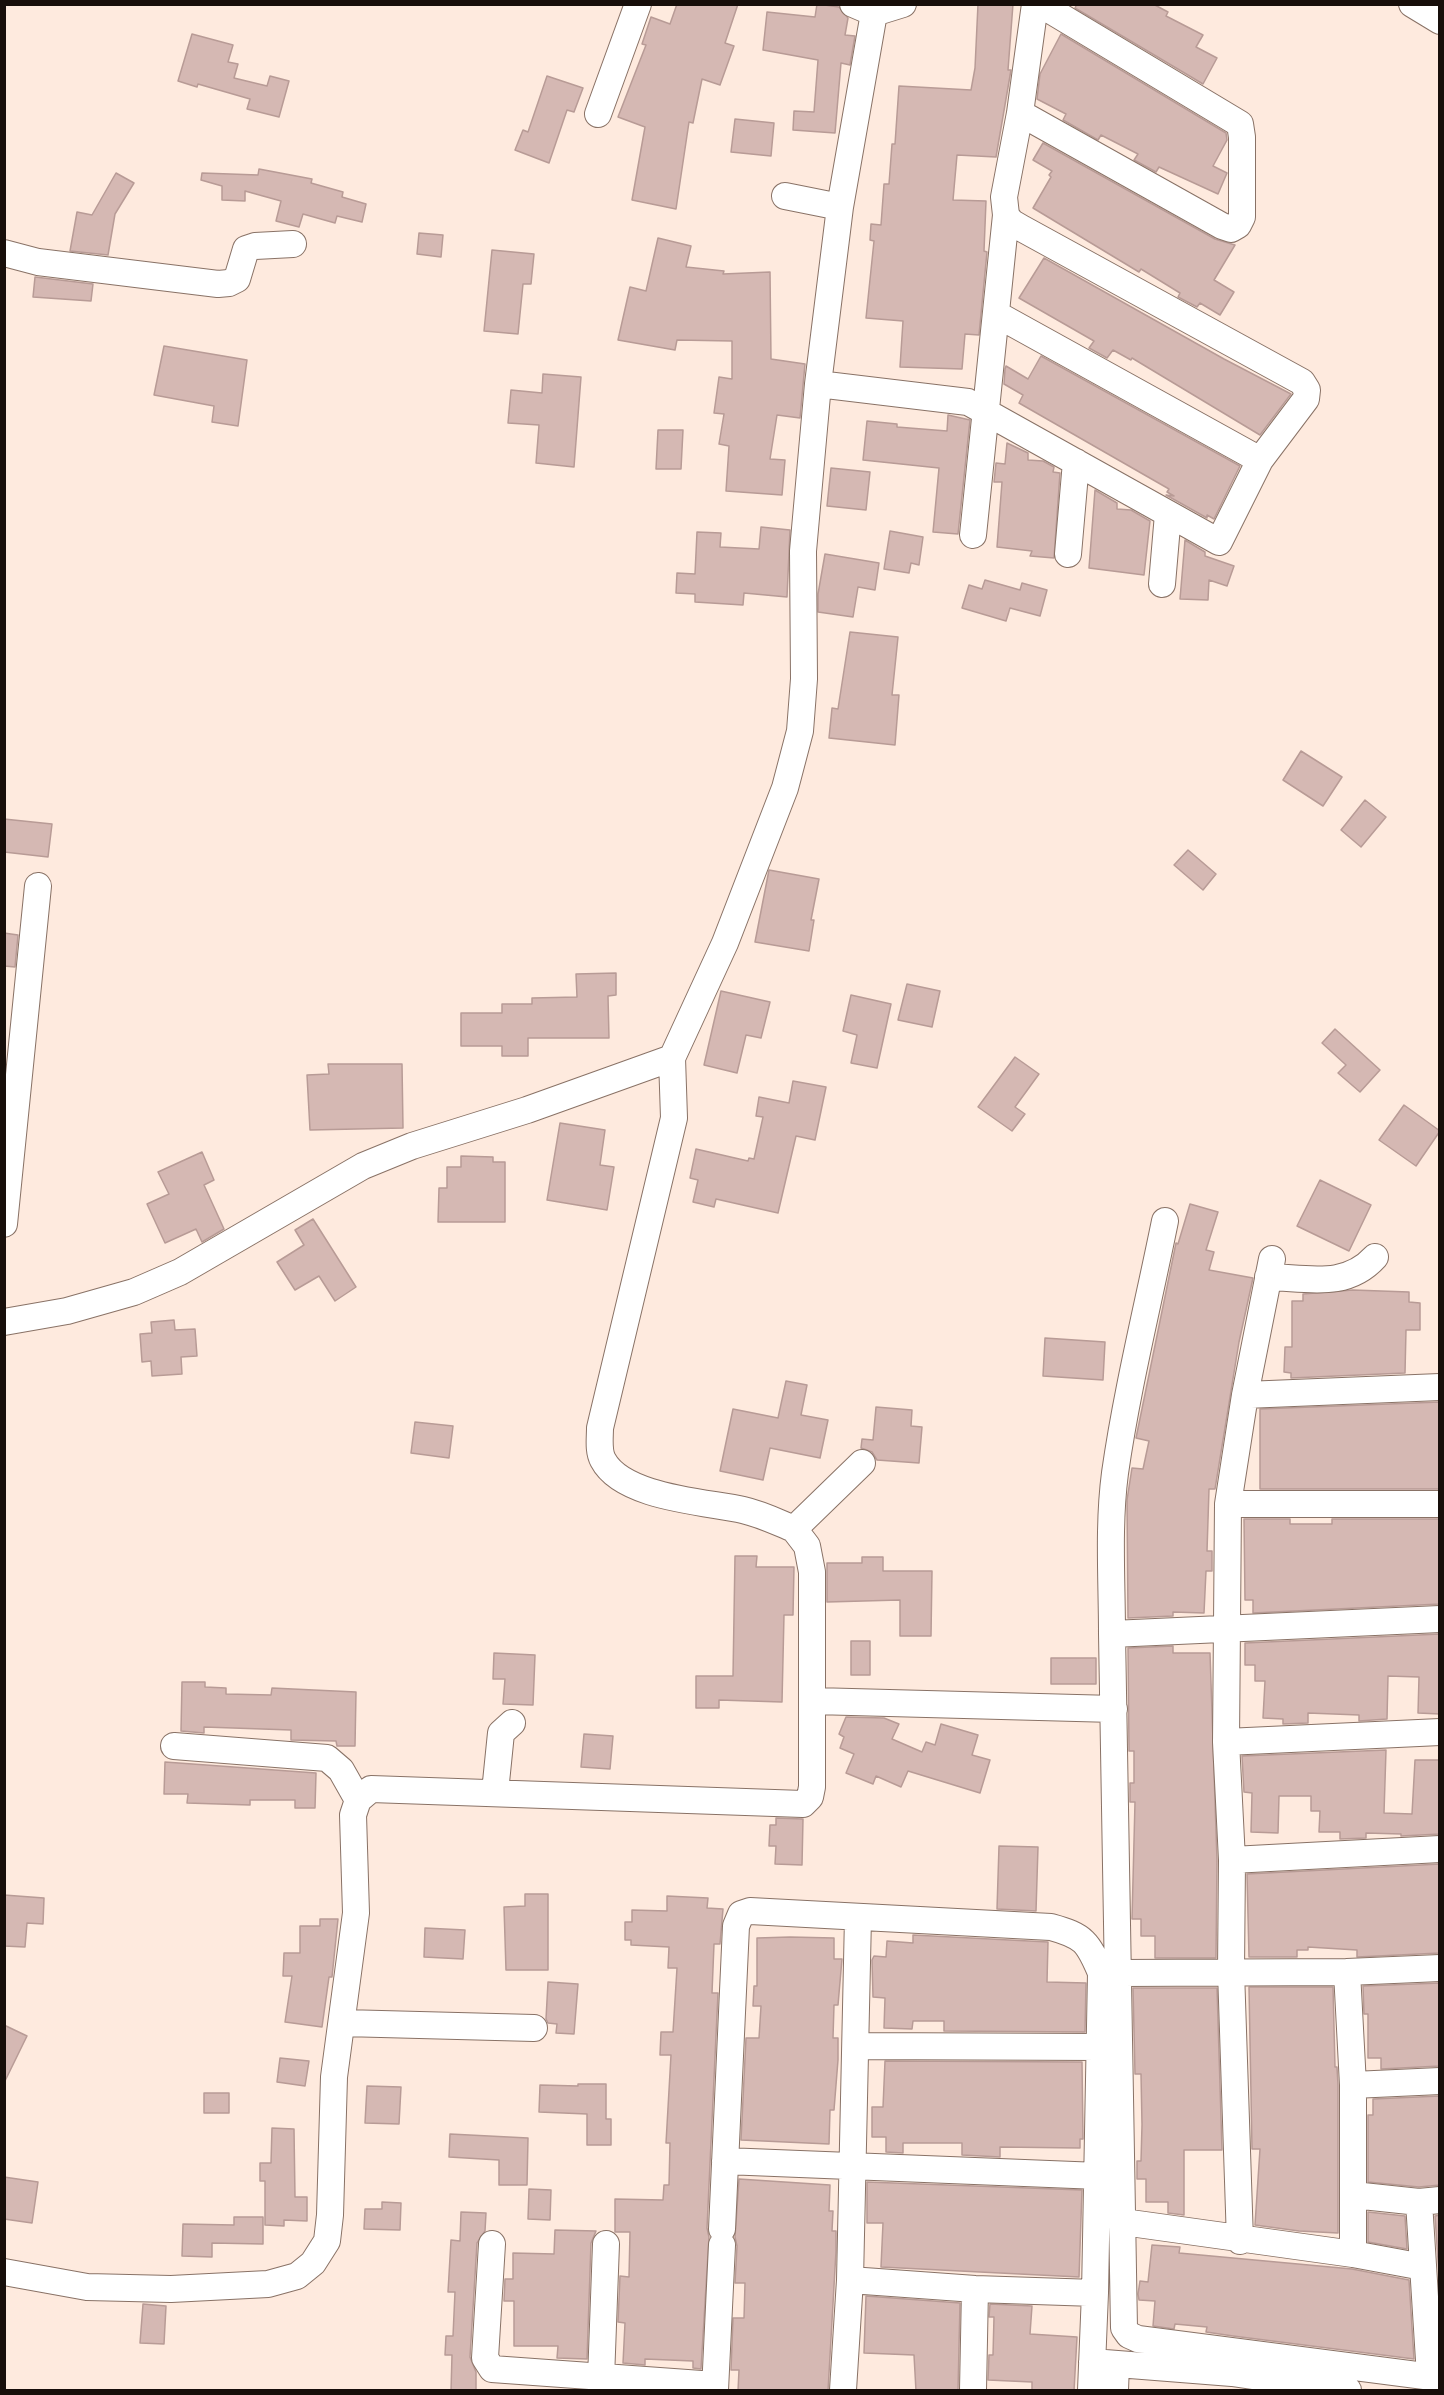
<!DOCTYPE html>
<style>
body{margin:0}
#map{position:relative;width:1444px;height:2395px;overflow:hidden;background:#feeade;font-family:"Nunito Sans",sans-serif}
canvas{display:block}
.frame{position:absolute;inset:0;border:6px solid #170e0a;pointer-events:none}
</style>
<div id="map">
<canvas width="1444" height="2395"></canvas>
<div class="frame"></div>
</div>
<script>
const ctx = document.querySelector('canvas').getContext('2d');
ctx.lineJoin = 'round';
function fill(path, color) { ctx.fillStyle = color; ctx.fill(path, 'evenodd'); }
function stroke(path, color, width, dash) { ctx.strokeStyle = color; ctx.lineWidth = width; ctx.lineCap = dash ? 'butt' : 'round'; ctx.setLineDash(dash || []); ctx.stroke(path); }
const building = new Path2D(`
 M677,4H738L725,43L734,46L720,85L702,79L693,123L689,122L676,209L632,200L645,127L618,117L646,45L642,44L651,17L670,24Z
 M817,4L839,7L848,18L845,35L855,36L850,65L841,63L835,133L793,130L794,111L814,112L818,60L763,50L767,12L815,17Z
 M978,4H1013L1008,70H1011L996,157L957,155L953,200L986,201L984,251L987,252L979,335L965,334L962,369L900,367L903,321L866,318L874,241L870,240L871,224L881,225L884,184H889L892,144H895L899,86L971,90L975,68Z
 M1077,4H1153L1168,12L1166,16L1203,35L1196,47L1217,58L1203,84L1075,8Z
 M192,34L233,45L228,62L238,64L234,78L267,86L270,76L289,81L279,117L247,109L250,99L198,84L197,87L178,81Z
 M1061,34L1226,133L1227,140L1213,166L1227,173L1218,194L1159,167L1156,172L1134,160L1138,154L1101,135L1098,140L1063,120L1066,114L1037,99L1040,74Z
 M547,76L583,88L574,112L567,110L549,163L515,150L523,130L528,132Z
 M735,119L774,123L771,156L731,152Z
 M1043,143L1215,239L1235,245L1214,280L1234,292L1220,315L1200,303L1197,307L1178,297L1180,293L1141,269L1139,272L1033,208L1051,177L1049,175L1052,171L1033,160Z
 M259,169L312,179L311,183L343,192L342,197L366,204L362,222L337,216L335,223L303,214L299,227L276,221L281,201L245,191V201L222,200V186L201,180L202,173L258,175Z
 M116,173L134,183L115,214L108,255L70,251L77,212L92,215Z
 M419,233L443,235L441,257L417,254Z
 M658,238L691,246L686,267L724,271L723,274L770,272L771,359L805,364L800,418L777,415L770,459L785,460L782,495L726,491L729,446L719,444L724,414L714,413L719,377L732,379V341L677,340L675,350L618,340L630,287L646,291Z
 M492,250L534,254L531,284H523L518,334L484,331Z
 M1044,258L1224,359L1291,394L1260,435L1132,358L1131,360L1113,350L1107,358L1089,348L1094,341L1019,298Z
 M35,277L93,284L91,301L33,297Z
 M164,346L247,360L238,426L212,422L214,406L154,395Z
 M1041,356L1240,466L1214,519L1207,515V518L1166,495L1174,496L1167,492L1169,489L1019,403L1023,395L1004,384L1005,369L1006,366L1028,379Z
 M543,374L581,377L574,467L536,463L539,425L508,423L511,390L542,393Z
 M948,415L970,420L958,534L933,532L939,468L863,460L867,421L897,424V427L947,431Z
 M658,430H683L681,469H656Z
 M1007,443L1028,453V460L1043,461L1054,467L1053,472L1060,473L1054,558L1030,556L1032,551L997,547L1002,482H994L996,463L1005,464Z
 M831,468L870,472L866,510L827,506Z
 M1095,490L1117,503V509L1131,510L1150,521L1144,575L1089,568Z
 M761,527L790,530L787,597L744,593L743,605L695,602V594L676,593L677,573L695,574L697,532L721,533L720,547L759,549Z
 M890,531L923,537L919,565L911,563L909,573L884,569Z
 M1185,540L1205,552V556L1234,566L1227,586L1209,580L1208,600L1180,599Z
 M825,554L879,563L875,590L858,587L853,617L818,612V594Z
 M985,580L1020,590L1022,583L1047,590L1040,616L1010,608L1006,621L962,608L969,585L982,589Z
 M850,632L898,637L892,695H899L895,745L829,738L832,708L838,709Z
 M1301,751L1342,777L1323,806L1283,780Z
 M1365,800L1386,817L1361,847L1341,830Z
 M4,819L52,824L48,857L4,852Z
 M1188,850L1216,874L1203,890L1174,865Z
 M769,870L819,879L811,920H814L809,951L755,942Z
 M4,933L18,935L15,967L4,966Z
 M616,973V995L608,996L609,1038H528V1056H502V1046H461V1013H502V1004H532V998L577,997L576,974Z
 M907,984L940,991L932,1027L898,1020Z
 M721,991L770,1002L761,1038L746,1035L737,1073L704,1065Z
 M851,995L891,1004L877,1068L851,1063L857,1035L843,1031Z
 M1335,1029L1380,1070L1360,1092L1338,1073L1346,1065L1322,1043Z
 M1015,1057L1039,1074L1015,1107L1025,1114L1012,1131L978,1107Z
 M328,1064H402L403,1128L310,1130L307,1075L329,1074Z
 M793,1081L826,1087L815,1140L796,1136L778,1213L716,1199L714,1207L693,1202L698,1180L690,1178L696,1149L748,1161L749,1158L754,1159L763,1117L756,1116L759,1097L789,1103Z
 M1404,1105L1440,1131L1416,1166L1379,1140Z
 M560,1123L605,1130L600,1165L614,1167L607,1210L547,1200Z
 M202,1152L214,1180L204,1185L224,1229L202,1242L196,1229L165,1243L147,1204L169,1194L158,1172Z
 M461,1156L493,1157V1162H505V1222H438L439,1188H447V1167H461Z
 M1320,1180L1371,1205L1349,1251L1297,1226Z
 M1190,1204L1218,1212L1206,1250L1214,1252L1209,1270L1253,1278L1239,1342L1215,1489H1209L1207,1551H1212V1571H1206L1204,1613L1173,1612V1616L1128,1618L1127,1500L1132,1468L1143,1469L1149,1441L1136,1438L1176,1243L1178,1244Z
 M313,1219L356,1287L335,1301L319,1276L295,1290L277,1262L304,1245L295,1230Z
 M1353,1290L1409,1292V1302L1420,1303V1330H1406L1405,1373L1291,1378V1373L1284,1372L1285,1347H1292V1301H1303V1294Z
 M174,1320L175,1330L195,1329L197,1356L181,1357L182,1374L152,1376L151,1361L142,1362L140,1334L152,1333L151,1322Z
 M1045,1338L1105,1342L1103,1380L1043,1376Z
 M786,1381L807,1385L801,1415L828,1420L820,1458L770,1448L763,1480L720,1471L733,1409L778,1418Z
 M1440,1402V1489H1260V1409Z
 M876,1407L912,1410L911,1426L922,1427L919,1463L877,1460L872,1452L861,1448L862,1439L873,1440Z
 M415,1422L453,1426L449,1458L411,1453Z
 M1244,1519H1290V1524H1332V1519H1440V1604L1253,1613V1600H1245Z
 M735,1556H757L756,1567H794L793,1615H784L782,1702L719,1700V1708H696V1676H733Z
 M862,1557H883V1571H932L931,1636H900V1600L827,1602V1563H862Z
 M1440,1634V1714L1418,1713L1419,1677L1388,1676L1387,1719L1359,1721V1715L1308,1713V1723L1283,1724V1719L1263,1718L1265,1681H1255V1665H1245V1643Z
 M851,1641H870V1675H851Z
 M1173,1646V1653H1210L1217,1860L1216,1958H1155V1936H1141V1919H1132L1135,1802H1130V1783H1134V1751H1129L1128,1648Z
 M494,1653L535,1655L533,1705L503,1704L505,1679H493Z
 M1051,1658H1096V1684H1051Z
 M182,1682H205V1687L226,1688V1694L271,1695L272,1688L356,1692L355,1746H337L336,1741L291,1740V1730L204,1727V1733L181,1731Z
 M846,1717L884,1718L899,1724L892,1739L922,1752L926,1742L935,1745L941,1724L978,1735L972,1755L990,1760L980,1793L908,1771L901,1787L876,1776L873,1784L846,1773L854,1754L840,1748L844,1737L839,1734Z
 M584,1734L613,1736L610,1769L581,1767Z
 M1386,1750L1384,1813L1412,1814L1415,1760H1440V1834L1401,1836V1834L1366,1833V1838L1340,1839V1832H1319L1320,1811H1311V1796H1279L1278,1833L1251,1832L1252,1793L1244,1792L1242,1756Z
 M165,1762L316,1773L315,1808H295V1800H250V1805L187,1803L188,1794H164Z
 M776,1818L803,1819L802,1865L775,1864L776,1846H769L770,1825H776Z
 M999,1846L1038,1847L1036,1911L997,1909Z
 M1440,1864V1953L1357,1957V1950L1308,1947V1950H1297V1957H1249L1247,1874Z
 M525,1894H548V1970H506L504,1907L525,1906Z
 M4,1895L44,1898L43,1924L27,1923L25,1947L4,1946Z
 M667,1896L708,1898L707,1908L723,1909L720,1944H714L712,1993H718L707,2228L709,2237L701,2369L693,2368V2361L645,2359V2365L623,2363L625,2323L618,2322L620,2276L629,2277L630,2232H615V2199L663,2200L664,2185H669L670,2143H666L671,2055H660L661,2032H673L677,1968H668L669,1947L631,1945V1940H625V1922H632V1910L667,1911Z
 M320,1919H338L332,1977H329L322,2027L285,2022L292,1976H283L284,1953H300V1926H320Z
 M425,1928L465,1930L463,1959L424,1957Z
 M913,1935L1048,1942L1047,1982L1086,1983L1085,2032L944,2031V2021H913L912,2029L884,2028L885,1998L873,1997L872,1960L874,1956L886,1957L887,1941L913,1943Z
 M790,1937L834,1938V1959H842L838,2005H834L833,2038H838V2060L834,2110H830L829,2144L741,2140L746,2038H759L761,2006H753L754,1986H757V1938Z
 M548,1982L578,1984L574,2034L556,2033L557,2024L548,2023L546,2019Z
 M1440,1983V2066L1381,2069V2058H1368V2014H1364L1363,1986Z
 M1249,1987H1333L1335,2067H1337L1338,2085V2233L1299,2231L1255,2225L1260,2149H1252Z
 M1133,1988H1217L1222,2150H1184V2215L1168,2213V2202H1146V2179H1137V2161H1141L1142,2125L1141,2074H1135Z
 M4,2025L27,2036L4,2083Z
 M280,2058L309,2061L305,2086L277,2082Z
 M885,2061L1082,2062L1083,2139H1080V2148L1000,2147V2157L962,2155V2143H903V2153L886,2152V2137H872V2107H883Z
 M578,2084H606V2119H611V2145H587V2114L539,2112L540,2085L578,2086Z
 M367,2086L401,2087L399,2124L365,2123Z
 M204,2093H229V2113H204Z
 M1440,2096V2185L1419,2187L1368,2182V2115H1373V2099Z
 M272,2128L294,2129L295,2197H307V2221L284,2220V2226L265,2225V2181H260V2163H271Z
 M450,2134L528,2138L527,2185H499V2160L449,2157Z
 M4,2177L38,2182L32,2223L4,2219Z
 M739,2179L830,2185L829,2211H833L832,2231H836V2251L828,2391H738L739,2370H731L733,2318H744L745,2283H735L737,2246L735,2237Z
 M867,2182L1082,2190L1079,2277L881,2267L883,2223H867Z
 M529,2189L551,2190L550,2220L528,2219Z
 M382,2202L401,2203L400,2230L364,2229L365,2209H382Z
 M461,2212L486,2213L485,2231L477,2243L470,2357L476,2372V2391H451L452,2355H445L446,2336H453L455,2292H448L451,2240L460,2241Z
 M1368,2212L1405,2216L1407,2249L1368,2242Z
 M1440,2215V2289L1435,2216Z
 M234,2217H263V2244L212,2243V2257L182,2256L183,2224L234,2225Z
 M555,2230L596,2231L591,2243L587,2359L557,2358L558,2346H514V2301H504L505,2279H513V2253L554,2254Z
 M1152,2245L1180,2247L1179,2253L1352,2269L1409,2280L1414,2359L1233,2336L1206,2332L1207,2327L1175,2324L1174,2329L1153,2326L1155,2301L1139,2300L1138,2294L1140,2281L1148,2282Z
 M866,2296L960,2303L958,2391H916L914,2355L864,2353Z
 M143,2304L166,2306L164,2344L140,2343Z
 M990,2304L1032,2306L1030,2334L1077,2337L1074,2391H1032V2382L988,2380L989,2355H993L994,2317H989Z`);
const minor = new Path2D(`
 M853,4L874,13L903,4
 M1412,4L1440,21
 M1020,113L1222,226L1231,229L1238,225L1242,217V137L1240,124L1040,4
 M598,114L638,4
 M785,196L840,207
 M4,253L38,262L218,284L229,283L237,279L246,249L255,246L293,244
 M996,314L1260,460
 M818,384L968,402L1219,542L1260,460L1306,399L1307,390L1302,382L1023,229L1011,222L1006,215
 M973,535L1006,215L1004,197L1020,113L1035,4
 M1068,554L1076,462
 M1162,584L1168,514
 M1165,1221C1148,1305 1127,1389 1115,1473C1108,1526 1112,1581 1112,1634L1124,2328L1129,2335L1138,2339L1440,2378
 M4,1224L38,886
 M1268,1277C1308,1278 1346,1289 1375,1257
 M4,1322L67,1311L134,1292L180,1272L363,1166L412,1146L527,1110L672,1058
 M1245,1395L1440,1387
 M1228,1504H1440
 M794,1529C777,1522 761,1514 743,1510C707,1502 623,1498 603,1460C598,1451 600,1438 600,1428L674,1118L672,1058L725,943L785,788L800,731L804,679L803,551L818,384L840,207L874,13
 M1112,1634L1440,1619
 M814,1701L1114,1709
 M1226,1742L1440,1732
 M174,1746L327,1758L341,1770L358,1800
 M495,1792L501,1733L512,1723
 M1232,1860L1440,1849
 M1347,1972L1353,2085V2195
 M1120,1973L1347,1972L1440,1968
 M343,2023L534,2028
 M856,2046L1100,2047
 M1353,2085L1440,2081
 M725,2161L1099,2176
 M1419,2202L1430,2376
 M1123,2222L1353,2254V2195L1419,2202L1440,2200
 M722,2229L736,1926L741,1914L750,1911L1051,1927C1084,1936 1088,1942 1101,1973L1095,2293
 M1240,2241L1231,1971L1232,1860L1226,1742L1228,1504L1245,1395L1272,1259
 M492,2244L485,2358L492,2369L715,2385
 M1353,2254L1423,2267
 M4,2272L87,2287L171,2289L268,2284L297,2276L313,2263L327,2241L330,2215L334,2077L356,1913L353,1815L358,1800L371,1789L803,1804L810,1797L812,1787V1572L807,1546L794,1529L862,1463
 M850,2280L975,2289L1095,2293L1091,2390
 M1092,2362L1232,2373L1348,2390
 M601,2379L606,2244
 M715,2390L722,2245
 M843,2390L850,2280L858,1917
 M973,2390L975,2289
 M1115,2390L1116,2364`);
fill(building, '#d5b8b3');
stroke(building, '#b89b96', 1.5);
stroke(minor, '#897266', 28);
stroke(minor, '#fff', 26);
</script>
